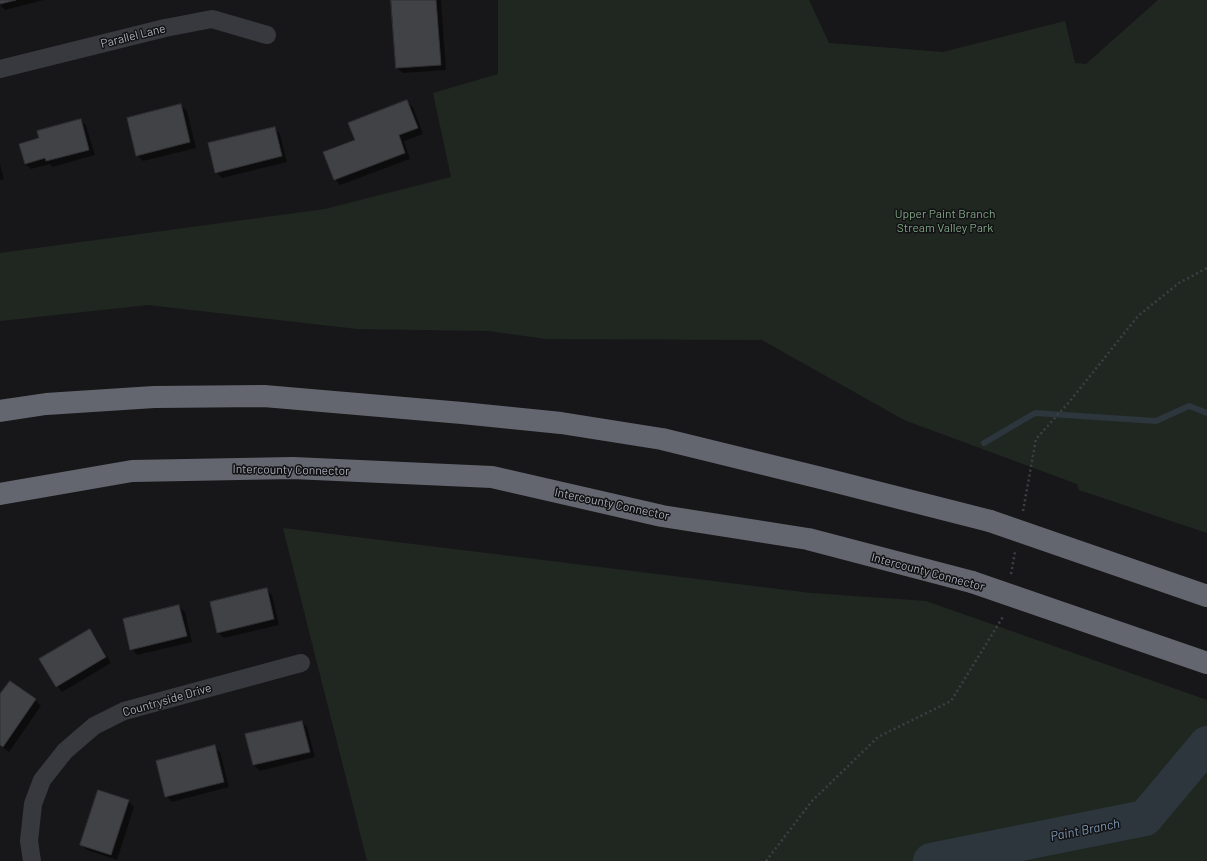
<!DOCTYPE html>
<style>
body{margin:0}
canvas{display:block;background:#171719}
</style>
<canvas width="1207" height="861"></canvas>
<script>
const ctx = document.querySelector('canvas').getContext('2d');
ctx.lineJoin = 'round';
function fill(path, color) { ctx.fillStyle = color; ctx.fill(path, 'evenodd'); }
function stroke(path, color, width, dash) { ctx.strokeStyle = color; ctx.lineWidth = width; ctx.lineCap = dash ? 'butt' : 'round'; ctx.setLineDash(dash || []); ctx.stroke(path); }
function write(font, color, halo, rows, align = 'center') {
  ctx.font = font + ' Barlow,sans-serif'; ctx.lineWidth = 3; ctx.setLineDash([]); ctx.textBaseline = 'middle'; ctx.strokeStyle = halo; ctx.fillStyle = color; for (const [text, x, y, turn = 0] of rows) {
    ctx.save(); ctx.translate(x, y); ctx.rotate((+turn || 0) * Math.PI / 180); ctx.textAlign = isNaN(turn) ? turn : align; if (halo) ctx.strokeText(text, 0, 0); ctx.fillText(text, 0, 0); ctx.restore();
  }
}
const green = new Path2D(`
 M498,0H809L829,43L943,52L1065,21L1075,63L1086,64L1158,0H1207V533L1079,490L1077,484L904,420L762,340L546,339L489,331L357,329L148,305L0,321V253L325,209L451,177L433,93L498,74Z
 M283,528L811,593L926,601L1207,700V861H367Z`);
const shadow = new Path2D(`
 M0,0H44L5,10L0,5Z
 M392,0H441L446,70L403,73L397,68Z
 M407,102L413,107L423,134L404,141L410,159L340,185L335,179Z
 M181,106L187,111L196,148L143,161L137,155Z
 M81,120L86,126L95,155L52,167L50,164L31,169L25,164L40,139Z
 M274,128L280,134L287,162L222,178L216,172Z
 M0,164L4,179L0,180Z
 M266,589L272,595L279,625L224,638L218,633Z
 M179,606L185,612L192,642L137,655L131,649Z
 M89,631L95,636L111,663L62,692L57,686Z
 M10,682L35,700L41,706L9,752L0,746V696Z
 M302,722L307,727L315,757L260,771L254,765L246,735Z
 M214,747L220,752L229,787L172,802L166,796Z
 M128,801L134,807L117,860L87,850L81,844Z`);
const stream = new Path2D(`
 M984,443L1035,413L1156,421L1189,406L1207,413`);
const river = new Path2D(`
 M931,861L1145,818L1207,744`);
const building = new Path2D(`
 M0,0H16L0,4Z
 M391,0H436L441,65L396,68Z
 M407,100L418,128L399,135L405,153L334,180L323,152L355,140L348,123Z
 M181,104L190,142L136,156L127,118Z
 M81,119L89,150L46,161L45,158L25,164L19,144L39,138L37,131Z
 M275,127L282,156L215,173L208,143Z
 M267,588L274,619L217,633L210,602Z
 M179,605L187,636L130,650L123,619Z
 M90,629L106,657L56,687L39,659Z
 M10,681L36,699L3,747L0,745V694Z
 M302,721L310,752L253,765L245,734Z
 M215,745L224,782L165,797L156,761Z
 M98,790L129,800L111,855L80,845Z`);
const path = new Path2D(`
 M1023,511L1036,439L1070,401L1138,316L1179,283L1207,268
 M1011,574L1015,552
 M766,861L812,801L878,737L951,701L1004,615`);
const minor = new Path2D(`
 M0,69L165,28L212,19L267,35
 M32,861L29,841L33,804L42,780L65,751L94,726L124,711L301,663`);
const motorway = new Path2D(`
 M0,411L46,404L154,397L264,396L462,413L561,423L662,439L821,478L990,521
 M0,494L132,471L293,468L492,477L662,516L808,539L972,582`);
const motorwayBridge = new Path2D(`
 M990,521L1207,596
 M972,582L1207,663`);
const streetNames = [
 ["Parallel Lane",133,36,-14],
 ["Intercounty Connector",291,470,1],
 ["Intercounty Connector",612,504,12],
 ["Intercounty Connector",928,572,15],
 ["Countryside Drive",167,700,-16]
];
const parkNames = [
 ["Upper Paint Branch",945,214],
 ["Stream Valley Park",945,228]
];
const waterNames = [
 ["Paint Branch",1085,830,-11]
];
fill(green, '#1f2720');
fill(shadow, '#0007');
stroke(stream, '#2d353d', 6);
stroke(river, '#2d353d', 36);
fill(building, '#414246');
stroke(building, '#313135', 1);
stroke(path, '#3e3f45', 2.5, [2, 3]);
stroke(minor, '#38393e', 18);
stroke(motorway, '#64666f', 22);
stroke(motorwayBridge, '#64666f', 22);
write('12px', '#a9adb9', '#121214', streetNames);
write('12px', '#80a484', '#121214', parkNames);
write('italic 13px', '#7f99b4', '#121214', waterNames);
</script>
